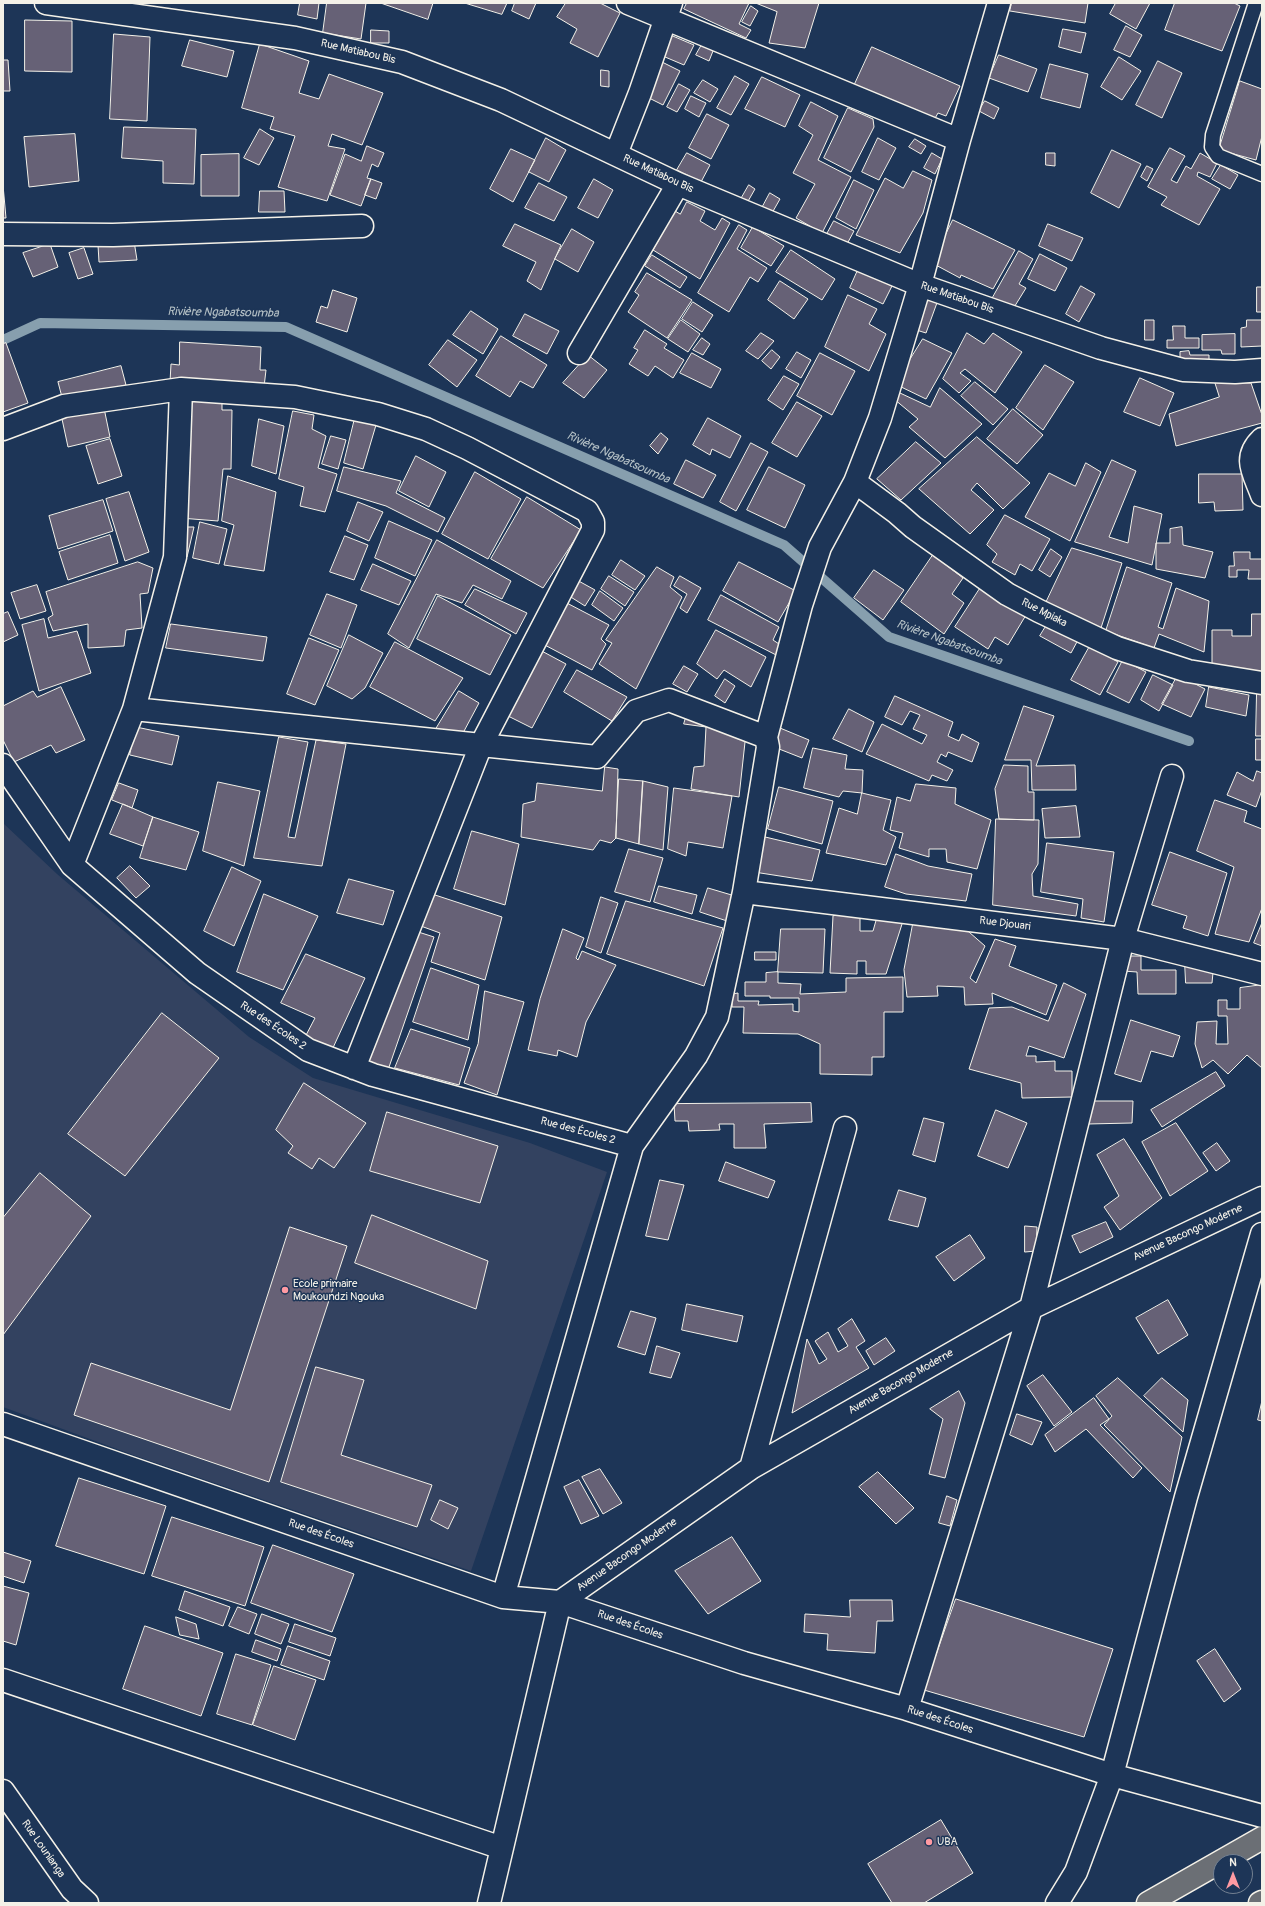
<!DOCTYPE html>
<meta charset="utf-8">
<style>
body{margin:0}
#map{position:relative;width:1265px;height:1906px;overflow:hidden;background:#1d3557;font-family:Pangolin,sans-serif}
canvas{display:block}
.frame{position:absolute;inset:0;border:4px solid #f4f1e8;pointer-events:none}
.north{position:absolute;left:1213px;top:1854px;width:40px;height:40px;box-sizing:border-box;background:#1d3557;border:1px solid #738091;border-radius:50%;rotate:0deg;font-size:11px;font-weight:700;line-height:16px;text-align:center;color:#f4f1e8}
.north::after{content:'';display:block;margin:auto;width:14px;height:18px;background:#ff9aa2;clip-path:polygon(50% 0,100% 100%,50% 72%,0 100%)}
</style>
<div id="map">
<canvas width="1265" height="1906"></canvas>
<div class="frame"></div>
<div class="north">N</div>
</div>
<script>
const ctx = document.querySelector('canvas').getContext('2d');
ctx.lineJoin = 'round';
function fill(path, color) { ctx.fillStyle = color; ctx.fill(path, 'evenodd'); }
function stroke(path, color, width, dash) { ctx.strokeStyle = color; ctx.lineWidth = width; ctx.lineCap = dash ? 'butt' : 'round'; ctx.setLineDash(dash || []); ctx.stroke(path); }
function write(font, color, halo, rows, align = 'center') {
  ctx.font = font + ' Pangolin,sans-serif'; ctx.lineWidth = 3; ctx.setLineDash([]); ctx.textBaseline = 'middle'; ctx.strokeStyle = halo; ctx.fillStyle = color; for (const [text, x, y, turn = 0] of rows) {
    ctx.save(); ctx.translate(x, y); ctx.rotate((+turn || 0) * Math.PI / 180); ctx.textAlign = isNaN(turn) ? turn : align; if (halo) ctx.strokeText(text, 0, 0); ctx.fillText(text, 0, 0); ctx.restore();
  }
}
const built = new Path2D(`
 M3,823L57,874L249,1037L313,1078L530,1143L607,1172L471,1571L136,1456L3,1407Z`);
const stream = new Path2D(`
 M3,340L40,323L286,327L784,545L889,637L1189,741`);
const building = new Path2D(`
 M300,3H319L317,19L298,15Z
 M327,3H366L361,39L323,33Z
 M381,3H433L428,19Z
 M465,3H507L502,14Z
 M515,3H536L529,19L512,11Z
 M566,3H600L620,13L598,57L570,43L577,29L557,17Z
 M687,3H749L739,24L751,30L746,38L684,9Z
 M756,3H819L805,48L769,43L777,12Z
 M1012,3H1088L1085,23L1010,11Z
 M1116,3H1150L1136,29L1110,14Z
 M1175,3H1234L1240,6L1222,51L1165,30Z
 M751,6L758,11L750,26L742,22Z
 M25,20L72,21V72L25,71Z
 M1126,26L1142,35L1130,57L1114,50Z
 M1063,29L1086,33L1081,53L1059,47Z
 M371,30L389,31V43H371Z
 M114,34L150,37L147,121L110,119Z
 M668,34L694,45L684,65L658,54Z
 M190,40L234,51L227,77L182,66Z
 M704,41L715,46L709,61L696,55Z
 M260,44L309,61L299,93L319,99L329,74L383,93L362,145L332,134L328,146L345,149L327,201L278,187L295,136L270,129L274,117L242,108Z
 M872,47L960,86L946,116L938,113L933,122L854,86Z
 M999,55L1037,69L1028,92L989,78Z
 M1119,57L1141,71L1122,100L1101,87Z
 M3,60H8L10,91H3Z
 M658,60L680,71L663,105L641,94Z
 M1158,61L1182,73L1162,118L1136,105Z
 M1050,64L1088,74L1080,108L1041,98Z
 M601,70L609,71V87L601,86Z
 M735,76L749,84L731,115L717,108Z
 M762,77L800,95L785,127L745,109Z
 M703,80L718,89L710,102L694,93Z
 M1240,81L1262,89V136L1256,160L1219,150Z
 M679,84L690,90L677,112L667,107Z
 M691,96L706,103L699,117L685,109Z
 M985,101L999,108L994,119L979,111Z
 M811,102L838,116L818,160L851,177L822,233L796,218L815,184L793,173L813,135L799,126Z
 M848,108L873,119L874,127L851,172L824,158Z
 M707,114L729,125L711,159L689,148Z
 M124,127L196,129L194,184L163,183V161L122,158Z
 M260,129L274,138L259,165L244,158Z
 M75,134L79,181L29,187L24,137Z
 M546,138L566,150L549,182L529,172Z
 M878,138L896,148L879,180L862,172Z
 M915,139L926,146L921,154L909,147Z
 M367,146L384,153L378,167L372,164L367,178L371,179L361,206L330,195L345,154L361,161Z
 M1170,148L1185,156L1171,180L1177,183L1186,166L1191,169L1200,153L1217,163L1210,177L1198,172L1197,176L1220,189L1199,225L1161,205L1167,197L1148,187Z
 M511,149L535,160L513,202L490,189Z
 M1112,150L1141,164L1119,208L1091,193Z
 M687,153L710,165L701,182L677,170Z
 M932,153L942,159L935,174L924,168Z
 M1046,153H1055V166L1046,165Z
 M239,154V196H201V155Z
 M1221,165L1238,175L1230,189L1212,179Z
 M1147,166L1153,169L1147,181L1141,177Z
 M913,171L932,180L923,213L900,253L856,235L885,178L903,188Z
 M371,179L382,183L376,199L365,195Z
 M594,179L613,190L598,218L578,208Z
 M854,180L874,190L856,229L836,218Z
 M539,183L567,197L554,221L525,208Z
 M3,185L6,218H3Z
 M749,185L755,189L747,203L741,199Z
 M260,191H284L285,212H259Z
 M770,193L780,199L772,213L762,208Z
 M687,202L705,211L700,221L715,230L722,218L730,223L700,279L653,250L675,211L680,214Z
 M953,220L1015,250L993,289L961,275L960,278L932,263Z
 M834,221L854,231L847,244L827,234Z
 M515,224L561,245L541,290L527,281L536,262L503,246Z
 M1048,224L1083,238L1072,261L1039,246Z
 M739,225L747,230L737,249L767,268L758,282L750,277L729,312L698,293Z
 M753,227L784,246L771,266L741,248Z
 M572,229L594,242L578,272L555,259Z
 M134,241L137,260L99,262L98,245Z
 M50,244L58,267L33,277L23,253Z
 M84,248L93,274L78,279L69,253Z
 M791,250L835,279L822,300L776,272Z
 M1019,251L1033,259L1019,284L1026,288L1013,309L992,299Z
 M1040,254L1067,268L1055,291L1028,279Z
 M652,255L687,277L680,288L645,266Z
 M858,270L892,286L883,304L850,288Z
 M647,273L692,300L667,338L628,312L639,295L635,292Z
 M780,281L808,299L794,319L768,300Z
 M1081,286L1095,294L1079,322L1066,314Z
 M1257,287H1262V312H1257Z
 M333,290L357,298L347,332L316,322L321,306L327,308Z
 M848,295L877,309L869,324L886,334L869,371L825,347Z
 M926,297L938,300L926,333L913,329Z
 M693,302L713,315L702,332L682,319Z
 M471,311L498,329L483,354L453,335Z
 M525,314L559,331L547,354L513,336Z
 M681,320L700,334L688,352L668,339Z
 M1145,320H1154V340H1145Z
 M1247,320H1262V346L1241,347V328L1246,327Z
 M1173,326H1185V338H1199V348H1167V340H1173Z
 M645,330L667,344L664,348L684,360L673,378L655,366L648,376L629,364L638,350L634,348Z
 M761,333L774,341L758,359L746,351Z
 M967,333L984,344L993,333L1022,352L995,393L965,369L960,373L971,381L959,393L943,379Z
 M1235,334V354H1222L1221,350H1202V335Z
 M501,336L547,365L533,388L520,381L510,397L476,376Z
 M702,338L710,344L703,355L693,350Z
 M923,339L952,353L926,399L895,384Z
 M448,340L477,360L457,387L429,365Z
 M180,342L261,347L260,370H266L264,387L170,382L171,364L179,365Z
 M6,343L28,403L3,412V344Z
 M772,350L780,357L771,369L762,361Z
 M1189,351L1190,355H1209V365L1180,361V352Z
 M797,352L811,360L801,378L786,369Z
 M692,353L721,369L711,388L680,373Z
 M820,353L855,371L832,415L797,396Z
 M588,355L607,370L584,398L563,383Z
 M1045,365L1074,382L1043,430L1016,408Z
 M121,366L126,385L63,401L58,382Z
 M784,376L799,384L783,410L768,400Z
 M1140,378L1174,393L1160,426L1124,412Z
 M975,382L1008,409L993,425L961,396Z
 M1215,382L1251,383L1262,415V423L1176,446L1169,414L1219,397Z
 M940,388L982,424L945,458L909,427L918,419L894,399L900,393L930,407Z
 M198,397L222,401V410H232L231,469H223L218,521L180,518L182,406Z
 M797,402L822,416L797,457L772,443Z
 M104,408L110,437L68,447L62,419Z
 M1013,409L1043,435L1017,464L987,439Z
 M293,411L314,415L312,429L326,436L318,468L337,474L325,512L300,506L304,487L279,479Z
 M355,418L376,425L363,469L344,463Z
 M708,418L741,436L730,458L712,449L710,455L693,445Z
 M259,419L284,426L276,474L252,466Z
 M661,433L668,439L658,454L650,446Z
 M331,436L346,440L338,469L322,464Z
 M977,437L1030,483L1003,509L977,483L971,490L994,510L970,534L919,489Z
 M110,439L122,476L98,484L86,446Z
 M916,442L941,463L901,500L877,479Z
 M751,443L768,452L736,511L720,502Z
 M416,456L446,472L429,507L399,491Z
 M686,460L716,475L703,498L674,484Z
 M1112,460L1136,471L1109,537L1128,543L1134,506L1162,514L1152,565L1075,542Z
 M1086,463L1101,472L1070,541L1025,517L1049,473L1075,486Z
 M344,467L401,481L396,493L445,518L438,532L386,506L337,491Z
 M769,467L805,485L785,528L747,510Z
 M475,472L521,499L488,559L442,534Z
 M1199,474H1242L1243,510L1215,511L1214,502L1199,503Z
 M228,476L276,492L264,571L224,565L234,525L222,521Z
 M129,492L149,552L125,561L106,499Z
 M527,497L581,530L543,588L491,559Z
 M103,500L113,531L58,549L49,516Z
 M358,502L383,512L369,541L347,531Z
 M1005,515L1050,539L1032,571L1020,564L1015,575L992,562L997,554L987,545Z
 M389,521L432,540L415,576L375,558Z
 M200,522L227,529L219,564L193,558Z
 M179,527H194L187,557L179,554Z
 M1182,527L1183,545L1213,552L1205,578L1156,569V543H1170V529Z
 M110,535L118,563L68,580L59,552Z
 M345,536L368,545L354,580L330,572Z
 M437,540L511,581L502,599L473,585L462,603L436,594L409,648L388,634Z
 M1072,548L1122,563L1100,631L1044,607Z
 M1051,549L1062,557L1050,577L1039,570Z
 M1234,552H1250V559H1262V579H1248L1249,570H1237V577H1229V566H1234Z
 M933,555L963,578L952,594L964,603L944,634L901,602Z
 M621,560L645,576L635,590L612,575Z
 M138,562L153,568L148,593L140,594L142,628L126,630L124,646L88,648V624L53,631L48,618L53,615L46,592Z
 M739,562L796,591L778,622L723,591Z
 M373,564L411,581L399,605L361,590Z
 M657,567L674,577L670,587L682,597L636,689L599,664L612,643L606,640Z
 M1127,567L1172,583L1158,627L1163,629L1176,588L1209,601L1204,652L1159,634L1154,648L1106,631Z
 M874,570L904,590L883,620L854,598Z
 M609,576L634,592L625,606L601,589Z
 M680,576L701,588L687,613L680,608L687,594L674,586Z
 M575,579L595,590L585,606L566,594Z
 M37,585L46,611L20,619L11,593Z
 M981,587L1026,615L1008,645L995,637L988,649L955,627Z
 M475,589L527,613L516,634L465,605Z
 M600,591L623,608L614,621L592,605Z
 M327,594L357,605L341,648L310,635Z
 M721,595L779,627L773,640L785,648L780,657L708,620Z
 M438,596L511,635L490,675L417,639Z
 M563,601L609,625L601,639L606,644L592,670L541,643Z
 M8,612L18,635L3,642V614Z
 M1252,614H1262V674H1233V667L1212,665V630H1232V636H1251Z
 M44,619L48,638L77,631L91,673L39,691L22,625Z
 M1048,623L1078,640L1071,653L1040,636Z
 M171,624L267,637L263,661L166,648Z
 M716,630L766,657L751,687L724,670L717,679L697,664Z
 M349,635L383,653L365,688L352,699L327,686Z
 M309,638L339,650L315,705L287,694Z
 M395,642L463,678L435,721L370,687Z
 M1090,646L1118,662L1100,695L1071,680Z
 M538,649L566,664L532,728L502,713Z
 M1123,660L1146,672L1129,703L1107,692Z
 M684,666L698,674L687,692L673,684Z
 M577,670L627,697L612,721L564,692Z
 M1153,675L1173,685L1159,711L1141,700Z
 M1178,675L1205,689L1191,717L1162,704Z
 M725,679L735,686L725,703L715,696Z
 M61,687L85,740L56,753L51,745L14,762L3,740V706L33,691L37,697Z
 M1209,687L1249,695L1246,716L1206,707Z
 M459,691L479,703L463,733L442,734L436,729Z
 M1257,691H1262V736H1256Z
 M895,696L953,722L948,736L959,741L962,734L979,743L972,762L948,752L946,757L941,754L937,762L953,770L947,781L932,775L929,781L866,754L882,724L922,744L927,735L913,729L920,715L910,711L902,725L885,717Z
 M1024,706L1054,716L1036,766L1075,765L1076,790H1032L1031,760H1005Z
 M849,709L874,722L862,752L833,739Z
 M688,711L746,733L739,797L691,789L694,767L704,766L706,727L684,724Z
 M136,727L179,736L172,765L130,755Z
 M780,728L809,740L802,758L774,747Z
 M279,737L308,742L288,837L295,838L316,740L346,744L322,866L254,858Z
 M1256,739H1262V760H1256Z
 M813,748L847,755L845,769L863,770L862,793L843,791L839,797L804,788Z
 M1004,765L1028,766V792H1034V820L999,819L995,789Z
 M605,767L618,769L616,838L611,843L600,840L593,850L521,837L523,804L535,801L537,783L602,791Z
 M1257,771L1262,773V790L1256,807L1227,795L1237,772L1253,781Z
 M619,779L643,781L639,844L616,838Z
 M643,781L668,787L663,850L639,844Z
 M218,782L260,791L244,866L203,851Z
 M119,783L138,790L132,808L112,800Z
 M916,784L956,788L955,804L991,820L977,869L947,862L946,849H929V857L899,848L903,833L890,830L897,797L910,801Z
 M779,787L833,801L822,844L768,829Z
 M674,788L732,796L723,848L688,842L686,856L668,849Z
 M862,793L891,800L883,830L896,837L886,865L826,853L839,808L857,814Z
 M1215,800L1247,811L1244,822L1262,829V908L1249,942L1215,934L1234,867L1197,851Z
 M123,804L153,817L143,846L110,834Z
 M1076,806L1080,837L1045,838L1042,809Z
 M153,817L199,832L186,870L140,858Z
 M996,819L1039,820L1038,864L1032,874L1033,896L1078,904L1076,916L993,905Z
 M472,831L519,844L505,905L454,889Z
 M761,836L820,850L812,881L754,872Z
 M1047,843L1114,852L1104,922L1081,918L1083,899L1041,892Z
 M629,849L663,858L650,902L615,892Z
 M1170,852L1227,873L1208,936L1183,928L1187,916L1152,905Z
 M896,854L928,866L972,874L966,901L906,894L885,887Z
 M130,866L150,886L136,898L117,878Z
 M232,867L261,881L234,946L204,931Z
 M349,879L394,891L383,925L337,913Z
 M659,886L697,895L692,914L654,902Z
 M708,888L735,896L727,921L700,912Z
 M429,893L502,917L485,980L431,962L440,933L418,925Z
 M264,894L318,916L283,990L237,972Z
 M601,897L618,903L601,953L586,947Z
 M626,901L723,928L704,986L607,954Z
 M860,915V931H873L877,917L903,921L886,974H866V961H857V974L830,973L833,916Z
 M1262,923V946L1254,943Z
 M913,924L961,925L985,946L970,978L976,983L995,939L1016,946L1009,966L1057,985L1046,1015L992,993L993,1004L965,1005L964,987L937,986L938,996L907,997L904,970Z
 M563,929L584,938L576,958L578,960L582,951L616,965L586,1022L577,1057L558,1050L557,1056L528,1050L540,999Z
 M781,929H825L823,973L778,972Z
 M412,930L434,937L388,1070L360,1062Z
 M755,952H776V960H755Z
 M306,954L365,978L332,1050L304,1039L315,1018L281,1003Z
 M1123,956H1141V970H1176V994H1138L1137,972L1123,971Z
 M1185,962H1214L1212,983H1186Z
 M431,968L479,985L468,1040L413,1022Z
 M778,972V983L801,984L800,994L846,992V978L903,977V1012H884V1057H872V1075L820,1074V1044L798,1034L743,1033L744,1007H732V994L738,993V1001H759L758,1005L793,1004V1011L799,1012V998H770V996H745V982H766V973Z
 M1064,983L1086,994L1064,1058L1029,1046L1026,1056H1036V1062L1055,1061V1071H1072V1097L1022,1098L1021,1083L969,1069L989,1008L1012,1007L1048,1021Z
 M1262,985V1068L1247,1055L1228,1074L1213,1060L1202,1068L1195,1044L1197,1022L1217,1021L1216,1044H1228L1227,1016H1218V1000H1227V1009H1240V988Z
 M485,991L524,1002L497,1095L464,1083L478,1044Z
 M162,1013L219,1058L125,1176L68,1134Z
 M1131,1020L1180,1036L1173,1057L1151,1051L1141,1082L1115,1074Z
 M411,1029L470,1048L459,1085L395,1068Z
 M1216,1072L1225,1086L1162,1127L1151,1110Z
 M304,1083L366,1123L334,1168L319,1158L312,1169L288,1153L293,1146L276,1130Z
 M1088,1101H1133L1132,1123L1088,1124Z
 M811,1103L812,1122L764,1124L766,1148H734V1124H719L720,1130L689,1131L688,1121H675L674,1104Z
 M996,1110L1027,1123L1008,1168L978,1156Z
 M387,1112L498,1146L480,1203L370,1171Z
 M924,1118L944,1123L935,1162L913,1155Z
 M1176,1123L1208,1171L1170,1196L1142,1142Z
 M1124,1139L1162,1198L1120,1230L1104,1207L1119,1196L1097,1155Z
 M1217,1143L1230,1161L1216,1171L1203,1153Z
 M726,1162L775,1181L768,1198L719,1181Z
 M40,1173L91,1216L3,1335V1218Z
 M660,1180L684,1185L668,1240L646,1236Z
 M899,1190L926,1198L918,1227L889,1220Z
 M372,1215L488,1261L476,1309L355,1263Z
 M1106,1222L1113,1237L1080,1253L1072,1236Z
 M1025,1226L1037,1227L1036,1251L1025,1252Z
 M290,1227L347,1246L269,1482L74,1415L91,1363L230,1410Z
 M970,1235L985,1258L954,1281L936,1257Z
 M1168,1300L1188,1335L1158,1354L1136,1318Z
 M687,1304L743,1316L737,1342L682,1330Z
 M631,1311L656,1318L645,1355L618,1347Z
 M852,1319L865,1341L856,1347L869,1368L792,1413L807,1339L819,1364L827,1359L815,1341L828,1332L838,1352L848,1346L838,1329Z
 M886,1338L895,1351L874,1365L866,1351Z
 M657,1346L680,1353L671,1378L650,1373Z
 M316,1367L364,1380L341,1455L432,1485L417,1527L281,1482Z
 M1043,1375L1072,1412L1054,1426L1027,1386Z
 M1118,1378L1182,1437L1170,1492L1104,1425L1112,1416L1096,1396Z
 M1162,1378L1188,1400L1183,1432L1144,1396Z
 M959,1391L965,1403L945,1478L929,1474L943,1419L930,1409Z
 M1094,1398L1109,1419L1100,1425L1142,1468L1133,1478L1086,1429L1055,1452L1045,1435Z
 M1262,1401V1421L1258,1420Z
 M1017,1414L1042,1422L1032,1445L1010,1435Z
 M600,1469L622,1503L603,1514L582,1477Z
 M878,1472L914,1508L896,1524L859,1487Z
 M79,1478L166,1506L144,1574L56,1546Z
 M579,1480L599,1516L581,1524L564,1487Z
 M947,1496L957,1500L950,1526L939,1523Z
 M440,1500L458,1508L448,1529L431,1520Z
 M172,1517L264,1547L245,1606L152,1576Z
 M732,1537L761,1581L708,1614L675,1571Z
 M273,1545L354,1574L332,1632L251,1603Z
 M3,1552L31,1561L24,1583L3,1576Z
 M3,1586L29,1593L16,1645L3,1641Z
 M185,1591L230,1607L223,1626L179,1610Z
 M956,1599L1113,1649L1084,1737L924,1690Z
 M850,1600H892L893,1621H877L875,1653L827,1650L828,1634L804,1632L805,1614L850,1617Z
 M238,1607L257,1614L249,1634L229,1626Z
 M262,1614L289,1624L281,1644L255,1634Z
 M176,1617L196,1624L199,1639L180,1635Z
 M295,1624L336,1638L330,1656L289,1642Z
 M145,1626L223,1653L201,1716L123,1689Z
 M256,1640L281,1649L277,1661L252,1652Z
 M288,1646L330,1661L324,1680L281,1665Z
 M1215,1649L1241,1689L1224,1702L1197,1661Z
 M236,1654L271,1665L252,1725L217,1714Z
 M274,1666L316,1680L295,1740L253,1725Z
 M941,1820L973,1873L924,1903H892L868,1864Z`);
const service = new Path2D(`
 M1256,3L1213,135L1212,147L1218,156L1262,174`);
const minor = new Path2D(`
 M46,3L295,38L402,62L501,100L678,184L920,285L1101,348L1183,370L1235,372L1262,370
 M628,3L959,140
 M616,154L640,93L671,3
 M3,234L113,235L362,226
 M579,353L678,184
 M3,429L64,406L181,389L295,397L378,414L426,429L467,448L587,511L593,522V530L481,745L354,1068
 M1262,439C1242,458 1254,473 1262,495
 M855,482L897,513L913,527L1007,594L1039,611L1117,648L1188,671L1262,683
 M134,709L175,557L181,389
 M766,737L801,605L820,547L855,482L880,418L920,285L959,140L999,3
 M3,765L72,865L197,973L308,1050L373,1075L632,1146
 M72,865L134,709L597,757L636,711L669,700L766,737L768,747L744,892L717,1017L696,1056L632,1146L503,1597
 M744,892L1123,939L1262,974
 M3,1424L503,1597L560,1602L744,1663L907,1709L1112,1775L1262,1816
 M751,1468L845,1128
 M3,1680L502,1848
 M907,1709L1031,1308L1123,939L1172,776
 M3,1791L72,1889L87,1903
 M489,1903L560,1602L751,1468L1031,1308L1262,1198
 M1057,1903L1076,1872L1112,1775L1186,1497L1262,1234`);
const primary = new Path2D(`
 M1148,1903L1262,1838
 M1260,1903L1262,1902`);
const markers = [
 [285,1290,4,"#ff9aa2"],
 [929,1842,4,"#ff9aa2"]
];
const streetNames = [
 ["Rue Matiabou Bis",358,52,13],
 ["Rue Matiabou Bis",658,174,25],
 ["Rue Matiabou Bis",957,298,19],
 ["Rue Mpiaka",1044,613,27],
 ["Rue Djouari",1005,924,7],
 ["Rue des Écoles 2",273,1026,34],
 ["Rue des Écoles 2",578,1131,15],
 ["Avenue Bacongo Moderne",1188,1233,-25],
 ["Avenue Bacongo Moderne",901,1382,-30],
 ["Rue des Écoles",321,1534,19],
 ["Avenue Bacongo Moderne",627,1555,-35],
 ["Rue des Écoles",630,1625,19],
 ["Rue des Écoles",940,1720,18],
 ["Rue Lounianga",43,1849,55]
];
const poiNames = [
 ["Ecole primaire",293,1284],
 ["Moukoundzi Ngouka",293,1297],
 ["UBA",937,1842]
];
const waterNames = [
 ["Rivière Ngabatsoumba",223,313,1],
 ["Rivière Ngabatsoumba",618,458,24],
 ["Rivière Ngabatsoumba",949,643,20]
];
fill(built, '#334260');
stroke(stream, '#879fae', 10);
fill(building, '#666176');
stroke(building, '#f4f1e8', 1);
stroke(service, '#f4f1e8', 17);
stroke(minor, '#f4f1e8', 25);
stroke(primary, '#f4f1e8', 25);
stroke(service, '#1d3557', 14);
stroke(minor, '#1d3557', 22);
stroke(primary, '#6b6f75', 22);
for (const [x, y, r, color] of markers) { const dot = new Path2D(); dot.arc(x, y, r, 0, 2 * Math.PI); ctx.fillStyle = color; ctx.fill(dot); stroke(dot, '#1d3557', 1.5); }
write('11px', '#f4f1e8', '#1d3557', streetNames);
write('11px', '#f4f1e8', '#1d3557', poiNames, 'left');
write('italic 12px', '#b5c1c6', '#1d3557', waterNames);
</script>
